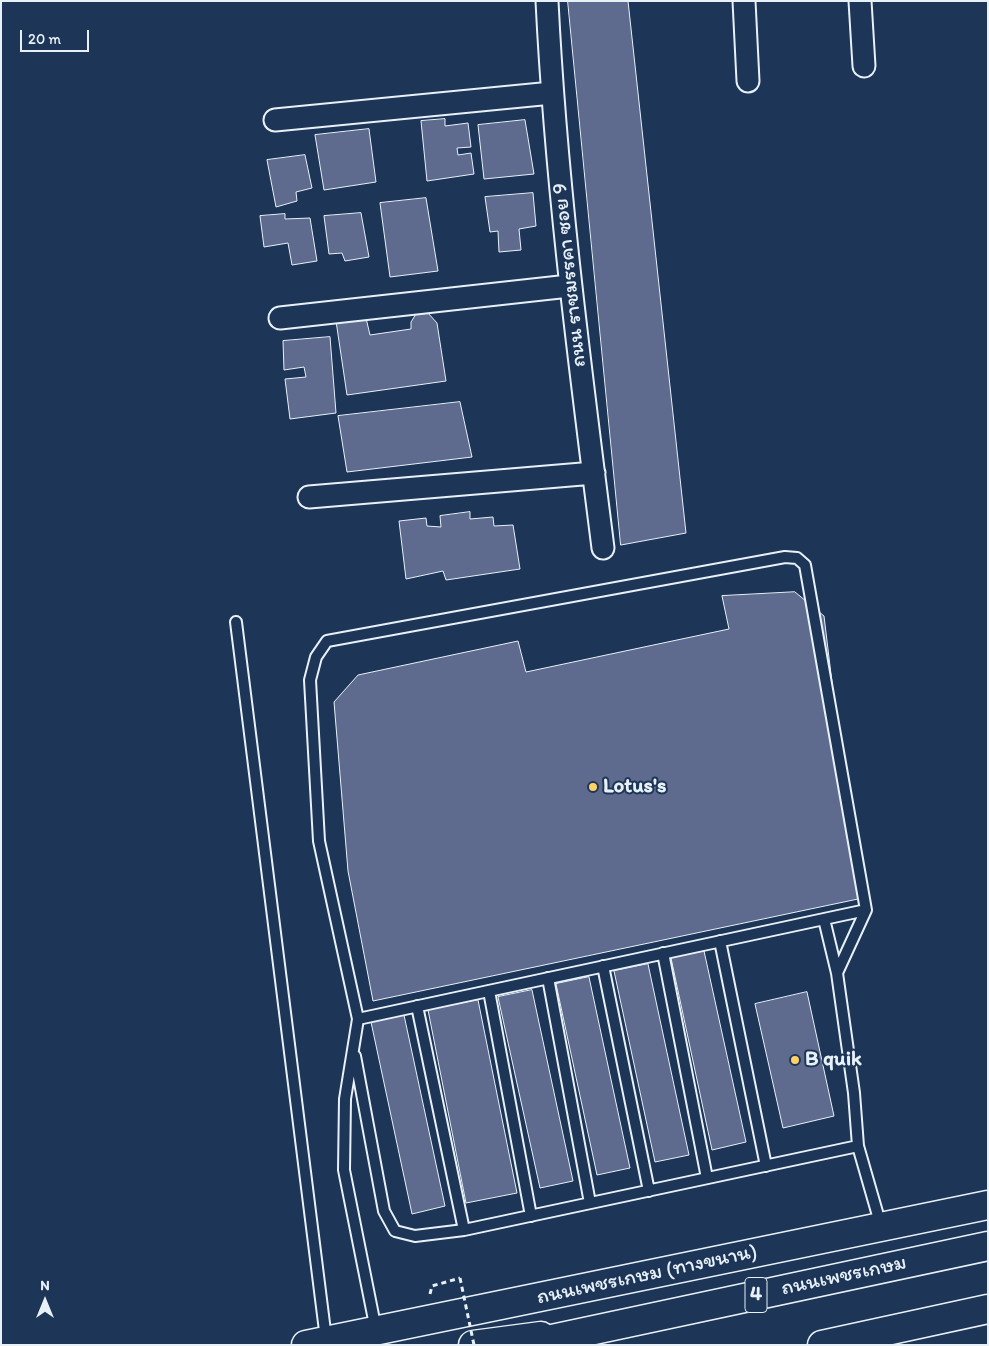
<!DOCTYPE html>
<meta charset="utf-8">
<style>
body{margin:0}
#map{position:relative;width:989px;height:1346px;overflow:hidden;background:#1d3557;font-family:Itim,sans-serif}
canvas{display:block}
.frame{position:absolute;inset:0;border:2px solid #e8f1f8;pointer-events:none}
.north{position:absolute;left:20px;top:1276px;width:50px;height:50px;-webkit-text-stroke:4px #1d3557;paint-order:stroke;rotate:0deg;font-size:14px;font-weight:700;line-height:20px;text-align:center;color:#e8f1f8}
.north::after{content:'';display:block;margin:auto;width:18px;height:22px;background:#e8f1f8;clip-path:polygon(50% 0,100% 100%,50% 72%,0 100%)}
.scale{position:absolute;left:20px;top:30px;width:69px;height:22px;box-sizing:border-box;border:2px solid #e8f1f8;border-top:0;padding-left:6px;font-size:15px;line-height:18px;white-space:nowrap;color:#e8f1f8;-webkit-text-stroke:4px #1d3557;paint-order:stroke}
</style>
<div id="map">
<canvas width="989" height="1346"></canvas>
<div class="frame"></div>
<div class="north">N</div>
<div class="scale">20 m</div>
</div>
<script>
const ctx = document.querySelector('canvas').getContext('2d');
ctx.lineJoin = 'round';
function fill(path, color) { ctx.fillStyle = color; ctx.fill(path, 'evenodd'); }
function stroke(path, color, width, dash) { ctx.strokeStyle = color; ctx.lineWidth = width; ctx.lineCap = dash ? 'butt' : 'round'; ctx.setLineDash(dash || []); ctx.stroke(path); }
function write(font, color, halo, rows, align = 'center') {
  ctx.font = font + ' Itim,"Playpen Sans Thai",sans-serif'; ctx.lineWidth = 4; ctx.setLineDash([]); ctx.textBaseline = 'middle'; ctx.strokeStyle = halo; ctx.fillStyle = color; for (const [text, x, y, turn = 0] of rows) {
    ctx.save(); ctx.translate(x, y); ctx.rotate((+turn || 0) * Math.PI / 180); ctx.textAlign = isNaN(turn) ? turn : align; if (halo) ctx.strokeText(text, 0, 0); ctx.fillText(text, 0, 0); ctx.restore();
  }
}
const building = new Path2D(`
 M568,1H628L686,533L621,545Z
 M445,119V126L468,123L471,147L457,148L458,155L471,153L474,174L427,181L421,121Z
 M525,120L534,174L484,179L478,125Z
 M369,129L376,182L324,190L315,135Z
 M305,155L312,188L296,192L297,201L276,207L267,160Z
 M533,193L536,226L519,229L521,250L499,252L498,231L490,232L485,197Z
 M426,198L438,271L390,277L380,203Z
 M361,213L369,257L345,261L342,253L329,254L324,216Z
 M285,214V219L310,218L317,261L292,265L288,243L264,247L260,216Z
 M428,313L437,323L446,381L347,395L336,321L366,318L370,335L411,329V322L416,314Z
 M330,337L336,413L290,419L285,379L306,377L304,367L284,370L283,341Z
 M460,402L472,457L347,472L338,416Z
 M470,512V519L493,517L494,526L513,525L520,569L446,580L443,571L406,579L399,521L426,518L427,526L441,527L440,516Z
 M795,592L824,616L858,899L373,1001L348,871L334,702L358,675L518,641L526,672L729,629L722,596Z
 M704,951L746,1142L712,1150L671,958Z
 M648,964L689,1155L655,1162L614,971Z
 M589,977L630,1168L597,1175L556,984Z
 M532,990L573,1181L540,1188L498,997Z
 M807,992L834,1116L783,1128L755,1004Z
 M478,1000L517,1193L466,1203L428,1010Z
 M404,1015L445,1206L412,1214L371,1022Z`);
const path = new Path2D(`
 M430,1294L432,1286L460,1278`);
const lane = new Path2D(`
 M236,622L326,1339
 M824,919L837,973L854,1093L858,1146L881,1226
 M720,941L766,1166
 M663,953L707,1178
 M603,966L649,1191
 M548,978L590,1203
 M489,991L531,1216
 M417,1006L464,1230
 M358,1019L866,910
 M355,1056L384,1211L395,1231L415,1236L464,1230L858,1146
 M376,1330L344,1170L345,1099L358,1019L319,841L310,680L316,657L327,641L785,557L797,558L805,565L866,910L837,973`);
const street = new Path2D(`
 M547,1C556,185 580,366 603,548
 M744,1L748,81
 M860,1L864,66
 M275,120L552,93
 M280,318L569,286
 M309,497L594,473`);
const secondary = new Path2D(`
 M306,1345L988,1205`);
const highway = new Path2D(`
 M473,1345L541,1336
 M524,1345L988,1246
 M822,1345L988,1309`);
const pathBridge = new Path2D(`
 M460,1278L474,1345`);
const markers = [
 [593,787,5,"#ffd166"],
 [795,1060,5,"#ffd166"]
];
const shields = [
 [756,1295,22]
];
const shieldNames = [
 ["4",756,1295]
];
const streetNames = [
 ["ถนน ราชมรรคา ซอย 9",570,275,-96],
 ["ถนนเพชรเกษม (ทางขนาน)",647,1275,-12],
 ["ถนนเพชรเกษม",844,1276,-12]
];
const poiNames = [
 ["Lotus's",603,787],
 ["B quik",805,1060]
];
fill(building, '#5e6b8f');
stroke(building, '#e8f1f8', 1);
stroke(lane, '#e8f1f8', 14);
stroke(street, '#e8f1f8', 25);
stroke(secondary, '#e8f1f8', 31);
stroke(highway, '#e8f1f8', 31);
stroke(path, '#e8f1f8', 3, [5, 4]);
stroke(lane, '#1d3557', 10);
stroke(street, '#1d3557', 21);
stroke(secondary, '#1d3557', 28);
stroke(highway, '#1d3557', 28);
stroke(pathBridge, '#e8f1f8', 3, [5, 4]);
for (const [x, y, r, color] of markers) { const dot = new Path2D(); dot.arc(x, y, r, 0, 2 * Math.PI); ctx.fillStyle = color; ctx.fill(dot); stroke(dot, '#1d3557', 2); }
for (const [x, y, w] of shields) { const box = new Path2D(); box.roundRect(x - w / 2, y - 17.5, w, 35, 4); ctx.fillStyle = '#1d3557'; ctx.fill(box); stroke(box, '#e8f1f8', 1); }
write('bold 20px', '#e8f1f8', null, shieldNames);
write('21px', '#e8f1f8', '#1d3557', streetNames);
write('bold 21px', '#e8f1f8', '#1d3557', poiNames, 'left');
</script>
